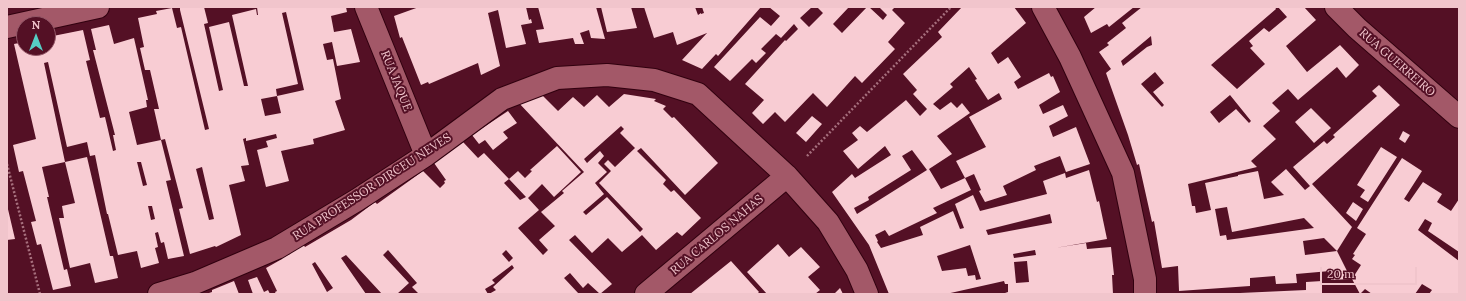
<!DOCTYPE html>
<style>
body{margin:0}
#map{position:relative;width:1466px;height:301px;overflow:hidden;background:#541025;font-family:Lora,serif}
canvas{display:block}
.frame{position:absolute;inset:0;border:8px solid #f1c5cc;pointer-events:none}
.north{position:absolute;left:16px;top:16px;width:40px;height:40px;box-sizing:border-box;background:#541025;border:1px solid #935868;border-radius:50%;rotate:0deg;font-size:11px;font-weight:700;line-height:16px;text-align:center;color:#f1c5cc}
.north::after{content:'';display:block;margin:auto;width:14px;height:18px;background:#56cec4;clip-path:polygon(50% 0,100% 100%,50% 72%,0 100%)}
.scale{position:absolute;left:1320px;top:267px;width:97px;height:18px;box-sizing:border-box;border:2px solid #f1c5cc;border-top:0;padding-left:5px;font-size:12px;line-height:14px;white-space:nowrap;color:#f1c5cc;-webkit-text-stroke:3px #541025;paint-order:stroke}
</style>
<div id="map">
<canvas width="1466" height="301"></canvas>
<div class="frame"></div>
<div class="north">N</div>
<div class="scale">20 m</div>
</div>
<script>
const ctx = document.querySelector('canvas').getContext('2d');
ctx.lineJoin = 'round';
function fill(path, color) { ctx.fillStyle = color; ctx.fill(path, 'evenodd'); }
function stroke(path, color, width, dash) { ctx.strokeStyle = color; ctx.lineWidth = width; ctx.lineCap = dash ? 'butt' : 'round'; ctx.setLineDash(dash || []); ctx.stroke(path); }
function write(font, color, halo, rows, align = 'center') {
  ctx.font = font + ' Lora,serif'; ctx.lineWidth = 4; ctx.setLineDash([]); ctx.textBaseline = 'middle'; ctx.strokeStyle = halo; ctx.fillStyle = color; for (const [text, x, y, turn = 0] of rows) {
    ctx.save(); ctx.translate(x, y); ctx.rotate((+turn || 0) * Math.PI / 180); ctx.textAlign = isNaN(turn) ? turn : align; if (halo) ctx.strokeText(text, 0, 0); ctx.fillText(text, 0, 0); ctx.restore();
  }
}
const building = new Path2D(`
 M183,7H204L208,23L204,24L219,91L223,90L209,27L229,22L244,86H248L232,15L256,9L257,15H258L257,7H346L347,12L331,16L334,32L351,29L360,62L337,66L332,42L323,44L327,60L333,59L341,99L335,101L345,130L313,139L314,144L281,151L289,181L266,187L257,150L268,147L266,141L277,138L276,134L246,141V138L243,139L249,165L241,166L245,181L229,185L241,235L216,247L215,246L190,254L179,209L183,208L165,139L161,140L154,109H159L150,70H145L140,48L144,47L138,18L157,14L156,11L172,8L177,28L181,27L205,130L209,129L180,10V8ZM286,12L304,90L277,96L281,113L265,116L261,99L277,96L276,89L298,84L282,13ZM202,167L214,219L209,220L196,169Z
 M419,7H526L529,20L531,19L532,23L521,25L526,44L506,48L498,10L488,13L500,66L481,75L478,63L429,84L428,82L421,85L402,37L400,38L394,16Z
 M538,7H596L605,39L591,38L589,30L580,33L584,44H575L573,38L539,43L536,30L544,29Z
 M601,7H609L610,8L612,7H631L637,28L607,32Z
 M644,7H695L698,15L701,13V14L704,13L702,7H761L718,56L716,54L702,69L682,60L707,33L677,45L673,32L654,38Z
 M769,7H812L800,18L809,27L823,13L817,7H849L833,24L842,33L867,7H869L883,20L887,15L879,7H895L892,10L905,23L888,42L895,49L862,83L855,76L827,107L813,93L785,122L775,112L763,124L752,113L764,100L745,84L785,40L786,41L798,29L794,24L781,38L776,34L761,49L766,53L756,63L752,59L730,81L714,67L760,17L771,26L780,16Z
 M962,7H1014L1026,23L991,53L998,64L1008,57L1021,77L1014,82L1018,89L1049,73L1051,77L1053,76L1060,92L1039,105L1043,114L1063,105L1068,116L1049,126L1053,137L1076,127L1090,164L1066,172L1060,156L1034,166L1036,170L1003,186L1007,195L985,202L979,191L981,190L974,174L965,178L971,190L933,208L937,213L889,236L885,230L875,235L878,241L877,242L881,248L923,235L920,227L953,211L960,229L964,228L955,204L973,195L980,211L1047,194L1043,181L1065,173L1066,178L1089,170L1097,202L1099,201L1107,239L1055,248L1086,243L1087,249L1111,247L1114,275H1112L1113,294H1002L1008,292V284H1005L1004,281L946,294H889L869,245L832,192L852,174L855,178L891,155L885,146L858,169L843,151L858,140L852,133L860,126L867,132L906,100L920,116L927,109L913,94L917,90L903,74L942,37L938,32ZM969,67L977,79L975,80L988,100L999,93L1002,99L969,117L986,147L956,161L965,178L941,189L929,169L952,154L937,136L970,113L962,103L957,108L951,102L940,110L933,104L953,87L950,84ZM912,150L927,170L857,214L854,208L869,200L868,197L911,170L902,156ZM1050,214L1052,223L988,235L986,230ZM970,245L981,279L976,280L975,275L968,276L966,268L942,271L937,256ZM1035,250L1036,255L1014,258L1013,254ZM1027,261L1029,282L1016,283L1014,262Z
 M1096,7H1134L1109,27L1107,24L1091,33L1084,17Z
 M1142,7H1275L1276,9L1211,65L1237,89L1265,64L1250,48L1253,46L1249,41L1264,28L1269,32L1287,17L1278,7H1304L1316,20L1286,46L1307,72L1340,45L1359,65L1346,78L1337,67L1298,100L1288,89L1272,103L1280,111L1263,126L1276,139L1251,161L1257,167L1188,184L1192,206H1195L1196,213L1211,210L1205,183L1238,176V175L1258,171L1264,199L1284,195L1271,182L1286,169L1305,190L1310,186L1293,167L1324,141L1327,144L1335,137L1333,135L1377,96L1372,91L1379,85L1400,105L1312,184L1352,227L1337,251L1324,238L1303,241L1305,255L1337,251L1351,279L1331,280L1330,271L1296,274L1297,283L1276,284L1275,276L1250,278V286L1179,291L1178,266L1162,268L1154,221L1152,222L1139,164L1137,165L1128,135L1106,73L1111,69L1099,52L1109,45L1107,43L1126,28L1122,23ZM1151,36L1152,45L1147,47L1123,66L1121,61ZM1155,72L1164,83L1153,92L1164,105L1162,107L1141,84ZM1230,95L1251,121L1249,123L1236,109L1219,123L1210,112ZM1227,207L1232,232L1304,218L1314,228L1227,240L1226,235L1220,236L1215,209Z
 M109,25L114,44L134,38L148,100H146L147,107L129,112L137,145L161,140L171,180L166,181L184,256L168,259L164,242L161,243L158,232L155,233L158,247L155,248L159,263L141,268L137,251L118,255L108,214H107L95,155L90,156L87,142L67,147L48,62L44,63L65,162L42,167L49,197H47L64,270L67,269L71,286L53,290L41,244L37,245L31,222L36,221L23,171L19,172L13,145L36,139L14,44L24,42V48H48V37L83,30L90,60L86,61L100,118L105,117L113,151L116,150L113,135H115L93,50H96L91,29ZM137,162H141L147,185L143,186ZM148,206H152L155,219L151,220Z
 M539,92L558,111L573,97L584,107L597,95L609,107L624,94L656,99L654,101L666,106L663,109L672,118L674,117L718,163L685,195L641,148L637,151L666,180L663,184L671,192L674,190L701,218L682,236L677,232L656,250L642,235L622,252L608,238L592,253L575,235L569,240L612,284L600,294L588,283L583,288L570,273L564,278L579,294H489L496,290L493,287L514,268L512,265L492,280L495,283L485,289L488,294H419L412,287L417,283L388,250L383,255L409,283L397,294H382L346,255L341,258L366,294H276L275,292L277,291L266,268L282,259L281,258L290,254V252L303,244L305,247L351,220L375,202L377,204L423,171L440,188L445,183L444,181L446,180L434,163L463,142L478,158L484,153L509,179L504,183L520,200L526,197L509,179L518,171L525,178L532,171L530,170L557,146L581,172L554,197L542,184L528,198L539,210L518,228L543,255L548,250L539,240L555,226L541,212L564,193L562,191L584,172L517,101ZM621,126L624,129L620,133L635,148L615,167L608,160L604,164L611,171L599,183L643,229L640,232L607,197L586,215L583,212L604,194L595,183L607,172L598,163L604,156L600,151L587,163L584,159ZM506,250L513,258L509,262L502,254ZM315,262L333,288L327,292L312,264Z
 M1311,108L1331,128L1314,143L1295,122Z
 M508,111L517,123L503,132L508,138L493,150L485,140L479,144L472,135Z
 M812,116L822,124L806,142L796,133Z
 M1403,131L1410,135L1405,143L1399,139Z
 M1381,147L1397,157L1368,202L1360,197L1365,190L1357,185Z
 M87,157L110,256H113L118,278L95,283L90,263L70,268L59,218H64L62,206L75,203L65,162Z
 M1402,158L1422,171L1404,199L1409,202L1423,182L1442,194L1437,202L1451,211L1459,199V252L1428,231L1432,223L1425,219L1418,230L1459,261V294H1429L1432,290L1422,284L1415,294H1372L1365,289L1360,294L1352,279L1361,265L1352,259L1355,255L1353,254L1366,234L1357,228Z
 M1353,202L1363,209L1356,221L1346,213Z
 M7,205L15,239L7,240Z
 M778,244L789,257L801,247L820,267L808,277L820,290L815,294H767L747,272Z
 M731,261L759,292L757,294H690Z
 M257,277L264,292L268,290L270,294H253L248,280Z
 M234,281L239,294H206L212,292V290Z
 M1322,281V294H1240V293L1306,290V282Z
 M840,288L843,294H834Z`);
const path = new Path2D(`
 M807,156L951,7
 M7,164L40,294`);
const minor = new Path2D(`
 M366,7L426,155
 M1043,7L1070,57L1123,173L1145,279V294
 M7,27L98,7
 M159,294L195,283L277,248L357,200L426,155L502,99L557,78L607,75L654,80L698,94L787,176L828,222L857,270L867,294
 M646,294L787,176`);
const tertiary = new Path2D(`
 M1336,7L1357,28L1459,117`);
const streetNames = [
 ["RUA GUERREIRO",1397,63,41],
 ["RUA JAQUE",396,81,68],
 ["RUA PROFESSOR DIRCEU NEVES",372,187,-33],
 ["RUA CARLOS NAHAS",717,235,-40]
];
fill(building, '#f8ccd3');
stroke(minor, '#31000f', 24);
stroke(tertiary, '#31000f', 24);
stroke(path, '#a66f7d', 2.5, [2, 2]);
stroke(minor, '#a35868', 22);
stroke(tertiary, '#a35868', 22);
write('12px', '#f1c5cc', '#541025', streetNames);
</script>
